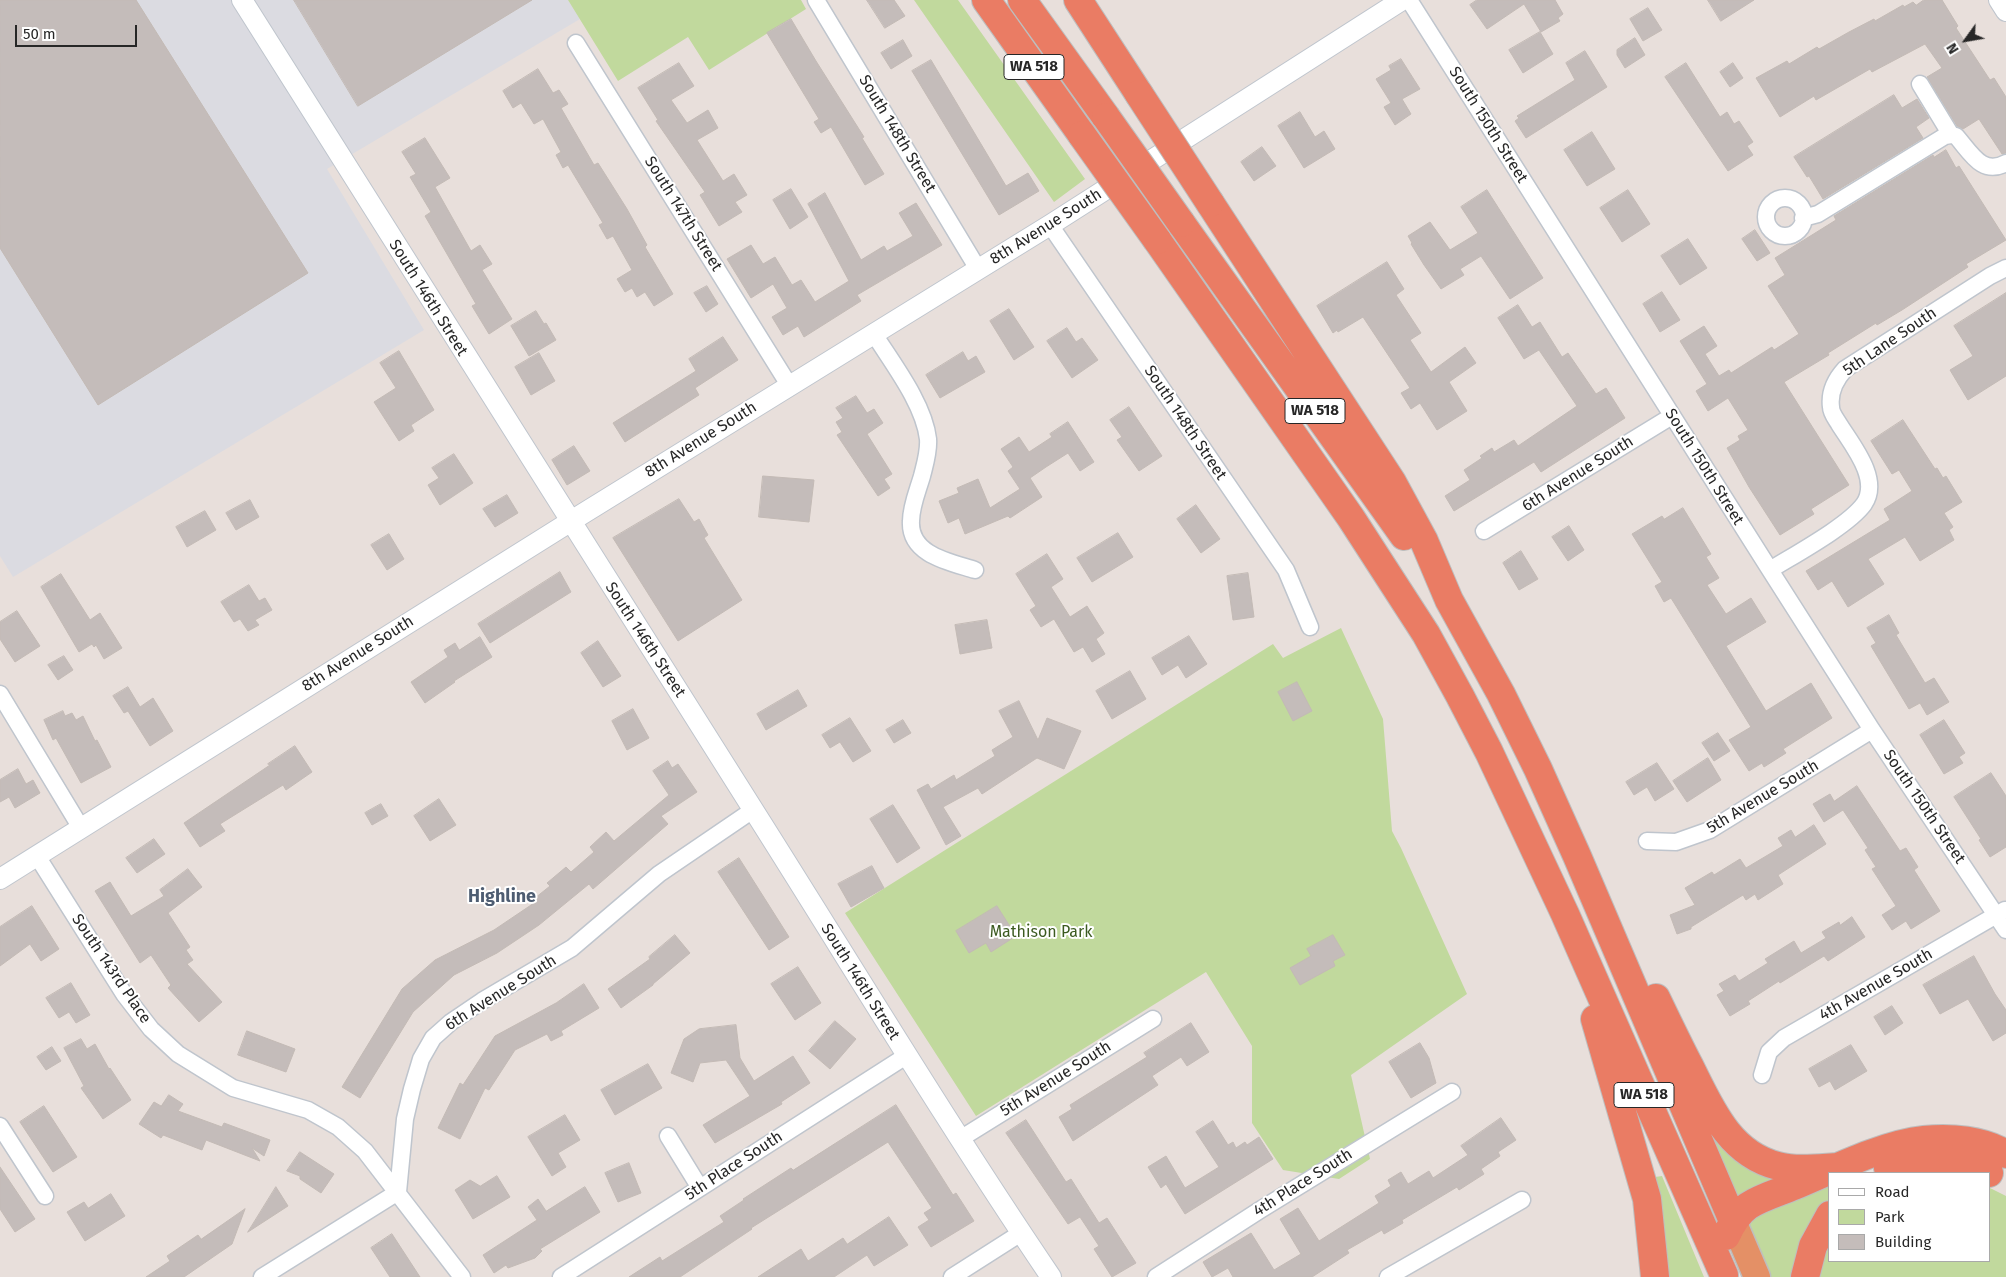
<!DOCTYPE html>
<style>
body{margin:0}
#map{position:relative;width:2006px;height:1277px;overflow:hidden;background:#e8dfdb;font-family:"Fira Sans",sans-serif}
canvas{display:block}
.legend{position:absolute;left:1828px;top:1172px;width:162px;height:90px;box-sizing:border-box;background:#fff;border:1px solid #a9a9a9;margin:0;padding:6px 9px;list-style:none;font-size:15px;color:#272727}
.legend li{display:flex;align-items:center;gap:10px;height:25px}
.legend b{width:25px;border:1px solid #a9a9a9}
.north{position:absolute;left:1941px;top:15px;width:50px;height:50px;-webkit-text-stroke:4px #fff;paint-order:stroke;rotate:238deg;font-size:14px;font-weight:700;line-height:20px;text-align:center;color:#272727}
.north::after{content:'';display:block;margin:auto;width:18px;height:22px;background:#272727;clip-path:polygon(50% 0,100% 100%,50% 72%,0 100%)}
.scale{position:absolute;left:15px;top:25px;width:122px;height:22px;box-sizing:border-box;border:2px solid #272727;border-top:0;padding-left:6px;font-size:15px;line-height:18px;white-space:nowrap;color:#272727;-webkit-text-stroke:4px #fff;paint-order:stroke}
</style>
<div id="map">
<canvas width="2006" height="1277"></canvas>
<ul class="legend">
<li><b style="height:6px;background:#fff"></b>Road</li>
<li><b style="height:14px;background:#c1d99d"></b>Park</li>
<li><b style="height:14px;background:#c4bcba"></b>Building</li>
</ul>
<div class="north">N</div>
<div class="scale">50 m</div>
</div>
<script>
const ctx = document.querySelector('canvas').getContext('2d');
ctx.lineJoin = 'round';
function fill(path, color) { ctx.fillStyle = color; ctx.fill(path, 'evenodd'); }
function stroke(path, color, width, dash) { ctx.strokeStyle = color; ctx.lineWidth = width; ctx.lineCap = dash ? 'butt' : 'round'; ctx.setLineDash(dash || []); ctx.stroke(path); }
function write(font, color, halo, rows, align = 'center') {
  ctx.font = font + ' "Fira Sans",sans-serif'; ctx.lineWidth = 4; ctx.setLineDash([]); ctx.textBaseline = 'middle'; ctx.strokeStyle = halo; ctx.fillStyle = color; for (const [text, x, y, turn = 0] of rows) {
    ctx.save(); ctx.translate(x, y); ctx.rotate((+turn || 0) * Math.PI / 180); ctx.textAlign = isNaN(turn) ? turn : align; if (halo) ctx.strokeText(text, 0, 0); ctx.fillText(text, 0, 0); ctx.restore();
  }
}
const industrial = new Path2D(`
 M0,0H568L580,19L327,169L424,330L13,577L0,556Z`);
const green = new Path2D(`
 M568,0H801L806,9L709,70L688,37L618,81Z
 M914,0H958L1085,179L1054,202Z
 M1341,628L1383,719L1392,831L1401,848L1467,994L1351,1075L1370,1159L1339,1179L1283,1170L1252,1123V1046L1206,972L976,1116L845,913L1273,644L1283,658Z
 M1704,1118L1778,1177L1739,1203Z
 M1662,1176L1704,1277H1668L1655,1177Z
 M1830,1180V1199L1813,1223L1797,1277H1771L1745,1218Z
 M1990,1188L2006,1196V1277H1818V1264L1830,1241V1261H1990Z`);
const building = new Path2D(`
 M0,0H136L308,273L98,405L0,248Z
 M294,0H532L358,106Z
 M867,0H894L905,16L885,28Z
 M1477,0H1555L1563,14L1558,18L1560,21L1541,32L1524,4L1487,29L1470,5Z
 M1708,0H1754L1721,21Z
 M1924,0H1942L1958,26L1956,28L1990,80L1994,78L2006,97V153L2002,154L1979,119L1963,129L1957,126L1927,77L1942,68L1925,44L1872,72L1870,69L1816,100L1814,96L1780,117L1756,78L1787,61L1789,64L1817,47L1819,49L1849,32L1874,19L1875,21L1903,5L1904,7L1913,2L1916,5Z
 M1648,8L1662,30L1643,41L1630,19Z
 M791,19L816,61L864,137L862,138L884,174L865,185L831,127L821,133L814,122L819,119L767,33Z
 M1540,32L1553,54L1523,73L1509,50Z
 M1635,38L1645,55L1625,68L1617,55V50Z
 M903,40L912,56L891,69L881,53Z
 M1585,51L1607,87L1526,138L1515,121L1519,118L1517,116L1575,80L1566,63Z
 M1401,59L1420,89L1402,99L1411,114L1395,125L1384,107L1391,103L1376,79L1391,70L1389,66Z
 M931,60L1006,186L1028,173L1039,191L999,215L912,71Z
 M679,63L694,86L671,100L687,123L708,110L718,128L697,140L723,181L734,174L747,195L735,202L742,212L719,226L700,195L705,192L656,121L658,120L638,88Z
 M1686,63L1720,117L1727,112L1734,124L1739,121L1753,142L1747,146L1753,155L1728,171L1665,77Z
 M1733,63L1743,78L1730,87L1720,72Z
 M538,69L553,93L559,90L568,104L561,108L594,165L598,163L627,209L647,245L645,247L673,294L654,306L645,292L637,297L632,288L625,292L617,279L632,270L613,236L607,239L599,225L603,223L568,165L563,168L556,155L561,152L543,119L534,124L521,103L513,108L503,91Z
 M1894,95L1902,108L1917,99L1929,118L1916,127L1923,138L1823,199L1809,176L1807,177L1794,157Z
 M1300,112L1315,137L1324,131L1335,149L1304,168L1278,126Z
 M1592,132L1615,169L1587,186L1564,150Z
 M425,138L450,178L435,187L471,251L480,245L492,264L482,270L512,319L489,334L472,306L476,304L425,216L431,212L410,177L416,174L402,152Z
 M1262,147L1276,166L1254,181L1241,162Z
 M1946,150L1956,168L1959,166L2006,240L1966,264L1968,267L1902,310L1877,325L1876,323L1828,353L1829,355L1784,382L1849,485L1811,509L1814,514L1780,535L1749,487L1727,448L1740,440L1738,436L1748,430L1728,398L1708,411L1696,391L1707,384L1680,341L1704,326L1717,346L1705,354L1719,376L1729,370L1731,373L1772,347L1774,350L1799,334L1768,286L1785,275L1775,258L1828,225L1836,220L1834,216L1933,155L1934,157Z
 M791,189L808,217L790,229L773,200Z
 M1487,190L1543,278L1510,299L1481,256L1460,269L1464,275L1441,289L1424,265L1411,244L1412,243L1408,236L1430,222L1450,250L1478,233L1461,207Z
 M1628,190L1650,224L1622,242L1600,208Z
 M825,193L861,260L884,246L887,251L913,236L899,213L916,203L942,245L857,295L861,301L804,337L798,326L783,335L772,317L787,308L773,284L751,298L727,259L751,245L763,264L775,257L792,285L801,280L815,302L849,281L808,204Z
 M1755,230L1770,253L1757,261L1742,239Z
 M1688,239L1707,268L1680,285L1661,256Z
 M1387,262L1404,289L1396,295L1421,333L1410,340L1431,372L1465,347L1476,363L1449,382L1467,411L1437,430L1420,403L1411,409L1401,393L1410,388L1363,317L1338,332L1337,330L1333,333L1317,306Z
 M707,286L718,304L706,312L694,293Z
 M1662,292L1680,320L1660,332L1643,304Z
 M2006,293V376L1968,400L1950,370L1973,356L1954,326Z
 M1518,305L1532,327L1540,322L1562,357L1568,353L1596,394L1606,388L1625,418L1541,472L1534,462L1454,511L1445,496L1470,480L1464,470L1482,458L1480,456L1492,448L1494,452L1514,440L1518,446L1577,406L1539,350L1524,359L1498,318Z
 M1009,309L1034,347L1014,360L990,321Z
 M536,311L544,324L546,323L556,340L529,356L511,326Z
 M1067,328L1076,342L1082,338L1098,360L1072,378L1047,341Z
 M723,337L738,360L695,388L699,395L625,442L613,423L696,371L689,359Z
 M399,351L434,410L411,425L414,431L399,441L374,402L396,388L380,363Z
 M963,352L968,361L976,356L985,372L940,398L926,375Z
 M539,353L555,381L531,395L515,367Z
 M856,396L867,413L874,409L883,423L867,434L892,474L884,479L890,488L878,496L837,435L842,432L836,422L843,418L836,408Z
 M1129,407L1162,456L1139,471L1117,440L1122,437L1110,420Z
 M1903,420L1935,469L1937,468L1943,478L1946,476L1962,502L1944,513L1953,527L1949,530L1954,540L1920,561L1905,537L1868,559L1884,584L1848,607L1832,581L1818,590L1806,571L1890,520L1884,509L1912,491L1899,470L1892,474L1871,441Z
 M1068,422L1094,462L1080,471L1068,453L1046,467L1030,478L1042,497L1010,518L1008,516L965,534L959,518L948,523L939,501L959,493L957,488L978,479L990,508L1020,489L1008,471L1013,467L1001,449L1019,437L1029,452L1052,437L1050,434Z
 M574,446L590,471L567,485L552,460Z
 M454,454L473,483L440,505L428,485L439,478L432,468Z
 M763,476L814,480L809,522L759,517Z
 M507,495L518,513L495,527L483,509Z
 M679,499L694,522L699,519L708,535L704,538L742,600L678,641L613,538Z
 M250,500L259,517L236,530L226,513Z
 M1196,505L1220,539L1201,553L1177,519Z
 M1683,508L1711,554L1706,557L1719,578L1707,585L1726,614L1751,598L1766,622L1726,646L1766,711L1811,683L1832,718L1783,749L1786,753L1764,767L1762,763L1749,771L1729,740L1751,727L1671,598L1664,602L1655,586L1662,582L1632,534L1662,516L1664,519Z
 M205,511L216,530L187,547L176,527Z
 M1569,526L1584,550L1568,561L1552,537Z
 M1118,533L1133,557L1092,582L1077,558Z
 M389,534L404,559L387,570L371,545Z
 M1521,551L1538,579L1519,590L1503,563Z
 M1047,554L1063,579L1051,587L1070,617L1087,606L1104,633L1096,639L1105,654L1092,662L1083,647L1074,652L1054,619L1041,627L1030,610L1036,606L1016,574Z
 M560,572L571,592L490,643L478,624Z
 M1248,573L1254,617L1233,620L1227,576Z
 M61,574L90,620L100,613L122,648L104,659L96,645L94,647L92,644L79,652L41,587Z
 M249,585L259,601L265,598L272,610L255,620L259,625L248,631L240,619L234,622L221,602Z
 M17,611L40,646L15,662L0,639V622Z
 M1889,615L1899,633L1896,635L1925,683L1934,678L1949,702L1927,715L1920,703L1909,709L1871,646L1876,643L1867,628Z
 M987,620L992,648L960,654L955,625Z
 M1189,636L1207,664L1186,678L1178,665L1162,675L1152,658Z
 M480,637L492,657L454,681L455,682L425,703L411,682L448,657L444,650L455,643L459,650Z
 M598,641L621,676L603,687L581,653Z
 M64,656L73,670L58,680L48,665Z
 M1130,671L1146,699L1112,719L1096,691Z
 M1297,682L1312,711L1293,721L1278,692Z
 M128,687L140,707L153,698L173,731L150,746L128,711L124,713L113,696Z
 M798,690L807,706L766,730L757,714Z
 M1019,701L1038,740L1047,718L1081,731L1064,769L1037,758L982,794L978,788L943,807L961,836L946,845L917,790L928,784L931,789L954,775L956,780L995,756L992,750L1013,737L999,711Z
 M633,709L649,738L627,750L612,721Z
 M63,711L65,716L72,713L76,720L83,716L95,741L97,740L111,767L81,783L56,738L53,740L44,720Z
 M850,718L871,751L853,762L840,742L830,748L822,735Z
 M903,720L911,733L894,743L886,730Z
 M1944,720L1965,753L1959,757L1963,763L1944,774L1920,735Z
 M1718,733L1730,751L1714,761L1702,743Z
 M295,746L312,772L286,790L283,785L220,824L225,831L200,847L184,823L270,765L268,764Z
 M1708,758L1721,780L1687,802L1673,781Z
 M668,761L672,768L678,764L697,792L661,816L668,824L593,889L589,884L539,925L497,953L454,975L413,1012L360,1098L342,1087L402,989L435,960L494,930L537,901L535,898L550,886L547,883L566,867L571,872L594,852L590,847L606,832L614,841L669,795L653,771Z
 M1657,763L1674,789L1655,801L1647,787L1634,795L1626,782Z
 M18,769L26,784L33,780L40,793L15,808L9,797L0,802V780Z
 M1991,773L2006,796V847L1990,857L1979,840L1981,839L1954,797Z
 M1857,786L1900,851L1906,848L1918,867L1914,870L1940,911L1911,929L1906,921L1892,930L1882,915L1896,906L1872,869L1876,867L1865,850L1868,848L1843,810L1824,822L1813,804L1830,794L1834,801Z
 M439,799L456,825L430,841L414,816Z
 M381,804L388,816L372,825L365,813Z
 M893,805L920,848L897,863L870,819Z
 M1814,825L1826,844L1778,875L1783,884L1758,900L1755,894L1746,900L1743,895L1691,927V929L1677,934L1670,915L1695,905L1685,888L1712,872L1714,875L1740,859L1746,868L1783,846L1778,838L1791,830L1795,837Z
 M154,839L165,854L137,873L126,858Z
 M739,858L789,937L769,950L718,872Z
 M872,866L884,888L851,907L838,884Z
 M188,869L202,887L168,913L190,947L186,950L193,960L187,964L222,1002L199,1022L168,988L171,985L151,955L140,963L95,891L110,882L131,916L164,896L160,890Z
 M32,906L59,949L41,961L30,944L0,966V927Z
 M997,906L1016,936L991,952L986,943L969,953L956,931Z
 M1852,917L1865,937L1828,961L1824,956L1780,983L1779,981L1748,1001L1750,1004L1730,1016L1717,995L1724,991L1719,984L1735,975L1739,981L1768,963L1765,959L1794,941L1801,953L1826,938L1822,932L1839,922L1840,925Z
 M675,935L690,953L653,984V985L621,1008L608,989L650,959L649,957Z
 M1333,935L1345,955L1333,961L1335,966L1300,985L1290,968L1311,956L1307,949Z
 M1974,956L1995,994L2006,1010V1033L1993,1041L1968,999L1940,1014L1923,985Z
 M798,967L821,1003L795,1020L771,984Z
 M71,983L90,1015L76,1023L69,1012L59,1018L46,998Z
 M584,984L599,1008L561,1031L563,1035L551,1041L547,1034L515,1050L489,1090L485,1088L460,1139L438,1128L460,1083L463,1085L495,1036L556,1003Z
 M1892,1006L1903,1023L1885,1035L1874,1017Z
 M835,1021L856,1039L830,1069L809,1051Z
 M1191,1023L1209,1052L1187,1066L1181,1057L1152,1076L1158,1085L1073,1141L1059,1117L1072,1109L1070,1105L1147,1057L1144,1053Z
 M736,1025L740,1058L754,1081L793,1056L810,1083L781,1102L782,1104L715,1143L703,1125L750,1096L726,1060L700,1063L693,1082L671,1073L684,1039L699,1029Z
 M247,1031L295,1049L286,1072L238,1055Z
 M81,1039L87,1049L95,1044L109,1069L110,1068L131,1100L103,1119L81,1088L84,1086L64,1048Z
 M1420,1043L1429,1058L1436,1083L1411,1098L1389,1062Z
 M1851,1045L1867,1071L1835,1090L1830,1081L1819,1087L1809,1069Z
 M52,1047L61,1061L46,1070L37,1057Z
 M648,1064L662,1088L615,1115L601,1090Z
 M169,1095L183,1104L178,1111L222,1127L224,1123L270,1140L264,1156L252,1148L260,1161L206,1140L202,1150L163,1135L161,1138L139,1124L154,1102L161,1106Z
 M896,1105L953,1195L956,1193L974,1221L931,1247L918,1227L929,1220L924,1213L932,1208L888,1142L751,1228L752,1229L680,1277H629L660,1257L662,1261L724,1222L720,1216L744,1200L743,1199L791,1168L793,1170Z
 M44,1106L77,1157L53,1172L20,1122Z
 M565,1115L580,1140L558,1153L566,1167L552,1176L528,1137Z
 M1501,1118L1516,1140L1498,1152L1500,1156L1481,1169L1484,1174L1459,1190L1457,1187L1402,1220L1403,1223L1384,1234L1382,1230L1347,1250L1349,1253L1312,1277H1233L1228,1268L1212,1277L1203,1262L1251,1233L1274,1270L1301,1254L1280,1219L1298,1208L1319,1241L1379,1203L1375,1196L1391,1186L1388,1180L1401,1172L1408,1184L1429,1171L1433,1178L1468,1155L1461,1146Z
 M1026,1120L1066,1182L1071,1179L1099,1223L1107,1218L1136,1263L1112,1277L1094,1249L1099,1246L1080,1217L1068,1224L1006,1133Z
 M1213,1121L1228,1145L1233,1142L1236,1148L1245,1142L1247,1145L1259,1137L1273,1159L1185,1214L1166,1184L1161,1188L1148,1167L1166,1156L1185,1188L1219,1167L1196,1132Z
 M300,1152L334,1174L321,1193L300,1179V1176L287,1171Z
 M629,1163L641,1193L618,1202L605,1173Z
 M0,1167L35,1219L15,1232L0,1209Z
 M497,1176L510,1197L473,1219L455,1190L470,1180L480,1186Z
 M276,1187L288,1206L248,1232Z
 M585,1187L600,1212L540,1249L542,1251L535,1258L508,1268L506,1265L494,1273L483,1255L537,1220L528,1207L538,1199L546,1211Z
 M111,1194L125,1216L85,1241L67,1212L84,1202L88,1208Z
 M245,1209L232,1244L184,1277H146L170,1261L167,1256L198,1235L201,1239Z
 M889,1217L908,1245L874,1266L867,1255L834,1277H758L801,1249L808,1261L843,1238L847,1244Z
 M392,1234L420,1277H390L371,1248Z`);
const minor = new Path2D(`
 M816,0L978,269
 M1409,0L1770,570L1872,730L2006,930
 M576,43L789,385
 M1920,84L1951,135
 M1766 217a19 19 0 1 1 38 0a19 19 0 1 1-38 0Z
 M1803,218L1818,214L1945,136L1951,135L1956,136C1971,153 1982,176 2006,163
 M1050,225L1286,570L1310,627
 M874,334C893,364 924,404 928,439C929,452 925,464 922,476C918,490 911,506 911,521C909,555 950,562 975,570
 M1484,531L1672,416
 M1770,570C1794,555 1848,526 1864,504C1881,479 1852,445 1839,424C1836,419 1831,413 1831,407C1829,392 1835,380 1845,369L1990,276L2006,268
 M0,694L81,828
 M1647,841L1676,842L1710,830L1872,730
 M37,856L124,994L151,1029L178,1054L233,1088L308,1110L338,1127L365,1151L462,1277
 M1762,1075L1769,1052L1784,1038L2005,910
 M0,1126L45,1196
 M668,1136L700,1188
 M960,1139L1153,1019
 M262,1277L398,1192L405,1119L412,1089L421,1059L433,1038L451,1022L482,1001L572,948L659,874L753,810
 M561,1277L906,1056
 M952,1277L1021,1233
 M1156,1277L1260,1210L1452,1092
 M1388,1277L1522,1200`);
const tertiary = new Path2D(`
 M242,0C414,275 587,549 761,822C857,974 950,1128 1051,1277
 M1999,0L2006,11
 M0,879L584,513L1050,225L1402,0`);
const trunk = new Path2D(`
 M1733,1221L1757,1277`);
const motorway = new Path2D(`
 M986,0L1082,135
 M1022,0L1106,117
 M1078,0L1139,94
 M1210,203L1392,482L1424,541L1449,600L1501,694L1538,769L1577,856L1733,1221
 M1181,223L1404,536
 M1157,240L1351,518L1426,634L1460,696L1489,752L1565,914L1724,1275
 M1656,998C1667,1021 1678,1044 1690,1067C1710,1107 1729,1154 1778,1166C1797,1171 1819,1168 1839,1167
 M1595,1019L1647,1199L1655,1277
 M1888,1168C1926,1155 1953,1157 1989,1173
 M1726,1236C1731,1225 1738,1213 1748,1206C1762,1197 1780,1192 1794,1186C1832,1170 1884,1144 1924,1140C1951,1137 1983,1140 2006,1154
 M1805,1277L1813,1246L1830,1215`);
const motorwayBridge = new Path2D(`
 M1139,94L1210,203
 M1106,117L1181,223
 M1082,135L1157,240`);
const shields = [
 [1034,67,60],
 [1315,411,60],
 [1644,1095,60]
];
const shieldNames = [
 ["WA 518",1034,67],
 ["WA 518",1315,411],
 ["WA 518",1644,1095]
];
const streetNames = [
 ["South 150th Street",1488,125,58],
 ["South 148th Street",897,134,59],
 ["South 147th Street",683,214,58],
 ["8th Avenue South",1046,227,-32],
 ["South 146th Street",428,298,58],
 ["5th Lane South",1890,342,-34],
 ["South 148th Street",1185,423,56],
 ["8th Avenue South",701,440,-32],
 ["South 150th Street",1704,467,58],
 ["6th Avenue South",1578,474,-32],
 ["South 146th Street",645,640,57],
 ["8th Avenue South",358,654,-32],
 ["5th Avenue South",1763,797,-31],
 ["South 150th Street",1924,807,56],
 ["South 143rd Place",111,969,56],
 ["South 146th Street",860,982,58],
 ["4th Avenue South",1876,985,-30],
 ["6th Avenue South",501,993,-32],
 ["5th Avenue South",1056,1079,-32],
 ["5th Place South",734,1166,-33],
 ["4th Place South",1303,1183,-32]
];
const parkNames = [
 ["Mathison Park",1041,933]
];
const neighbourhoodNames = [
 ["Highline",502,897]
];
fill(industrial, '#dbdbe1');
fill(green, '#c1d99d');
fill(building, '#c4bcba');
stroke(building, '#c3bab5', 1);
stroke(minor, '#bfc5cd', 19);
stroke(tertiary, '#bfc5cd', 22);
stroke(trunk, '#bebebe', 29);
stroke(motorway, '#bebebe', 30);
stroke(minor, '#fff', 16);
stroke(tertiary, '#fff', 20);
stroke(trunk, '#e49066', 26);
stroke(motorway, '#ea7c64', 28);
stroke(motorwayBridge, '#bebebe', 30, []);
stroke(motorwayBridge, '#ea7c64', 28);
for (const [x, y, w] of shields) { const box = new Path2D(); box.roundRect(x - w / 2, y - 12.5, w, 25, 4); ctx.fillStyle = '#fff'; ctx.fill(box); stroke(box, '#272727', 1); }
write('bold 15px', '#272727', null, shieldNames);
write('16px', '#272727', '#fff', streetNames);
write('16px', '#3c5b21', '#fff', parkNames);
write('bold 18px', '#4e5d72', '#fff', neighbourhoodNames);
</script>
